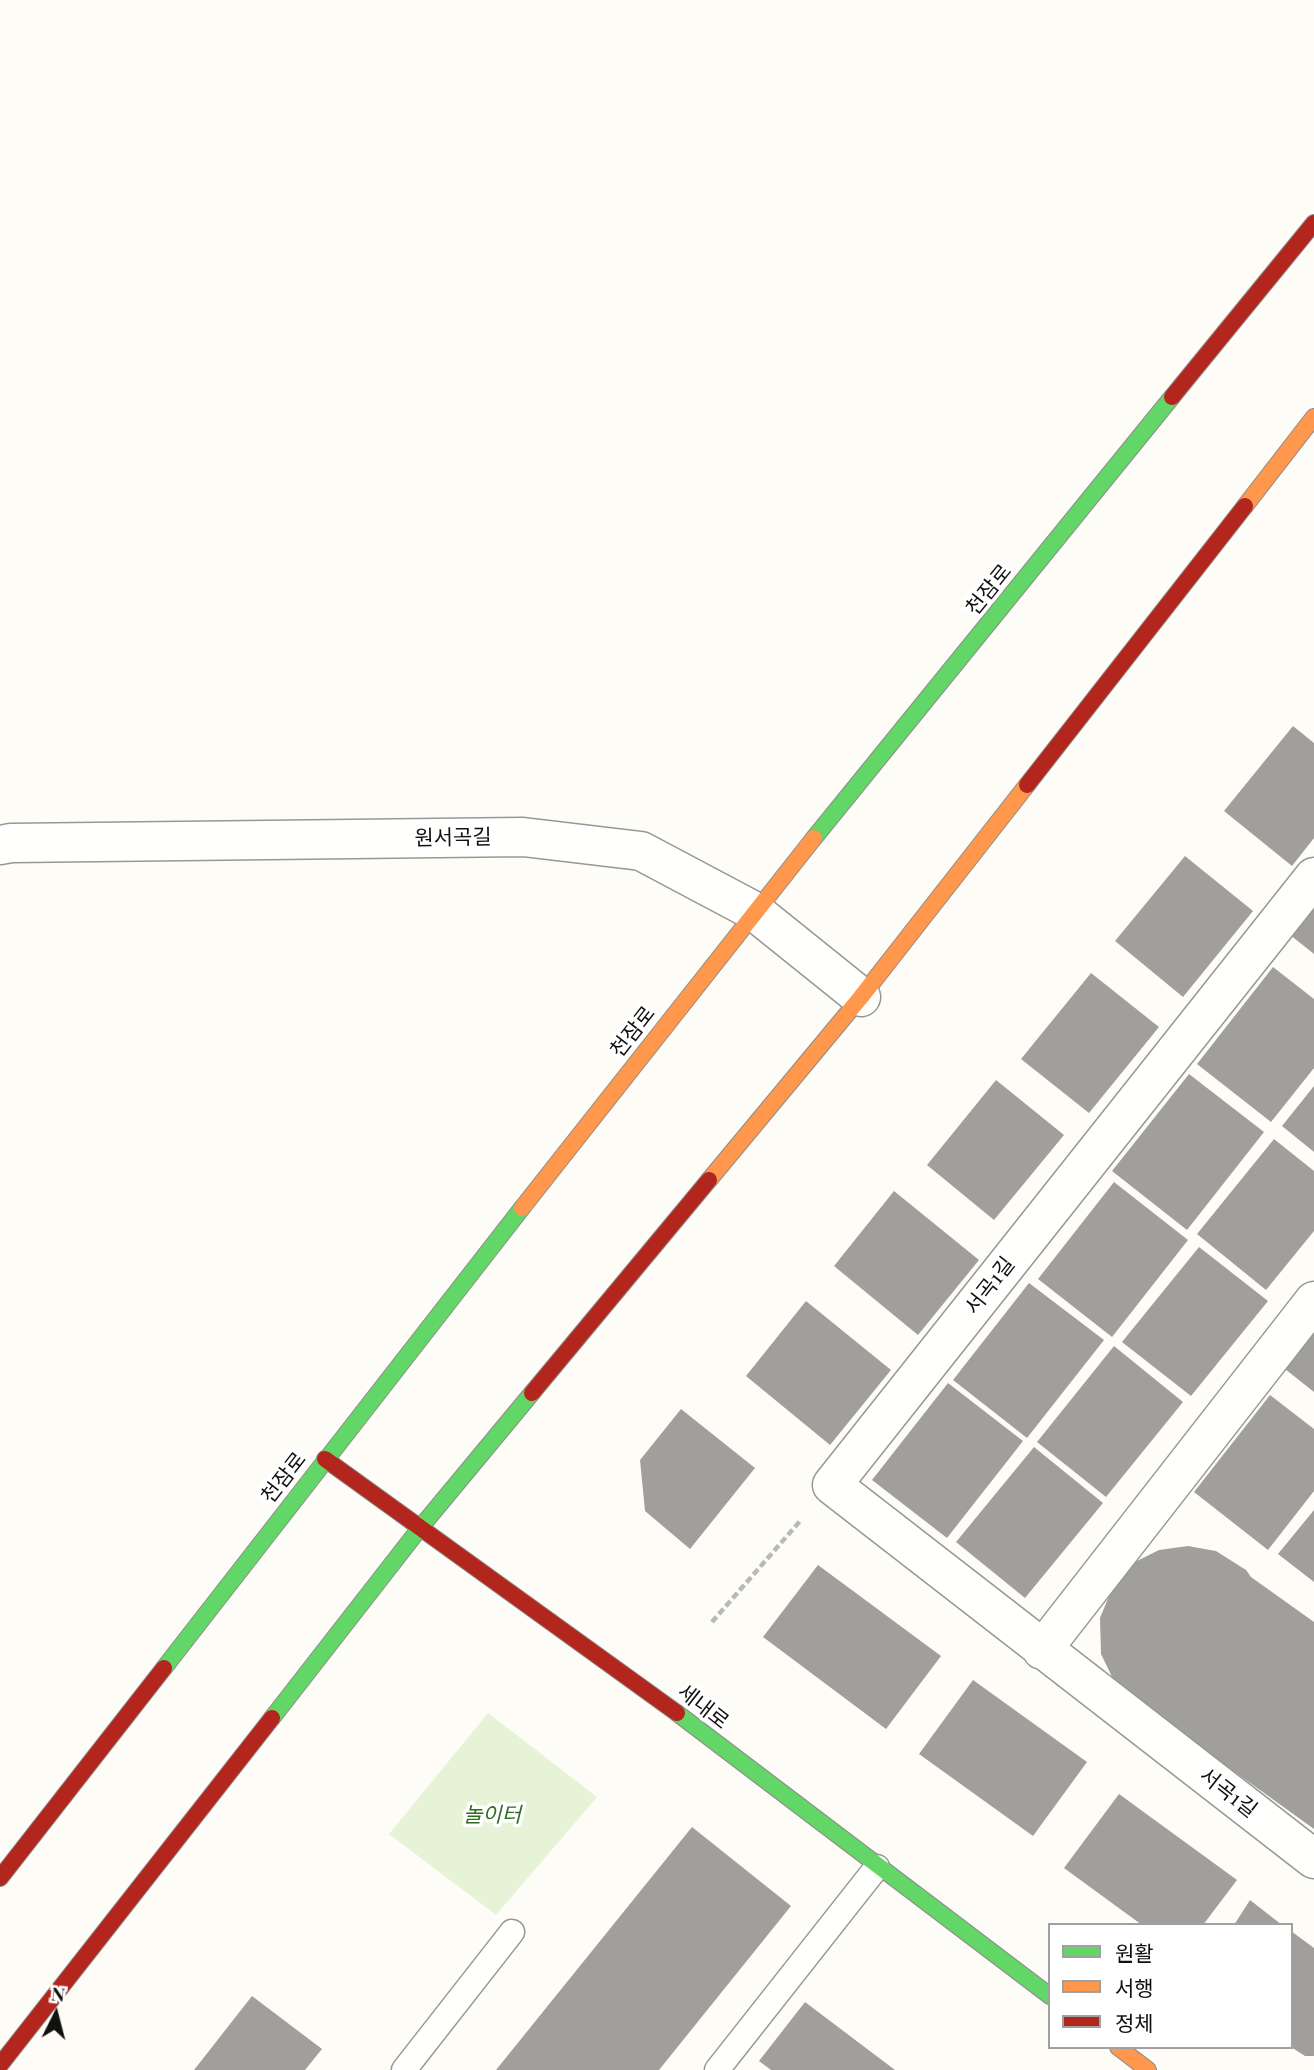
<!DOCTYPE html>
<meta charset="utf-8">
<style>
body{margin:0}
#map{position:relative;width:1314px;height:2070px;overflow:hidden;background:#fdfcf7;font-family:"Playfair Display","Noto Sans KR",serif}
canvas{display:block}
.legend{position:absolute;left:1048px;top:1923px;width:245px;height:126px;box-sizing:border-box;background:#fff;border:2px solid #a0a0a0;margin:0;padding:9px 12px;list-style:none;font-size:21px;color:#111}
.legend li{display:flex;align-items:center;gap:14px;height:35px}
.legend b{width:35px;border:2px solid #a0a0a0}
.north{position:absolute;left:21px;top:1979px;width:70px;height:70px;-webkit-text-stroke:5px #fff;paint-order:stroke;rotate:6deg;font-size:19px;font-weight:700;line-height:28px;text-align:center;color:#111}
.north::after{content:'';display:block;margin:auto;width:24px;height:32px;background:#111;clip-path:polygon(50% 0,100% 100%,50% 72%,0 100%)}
</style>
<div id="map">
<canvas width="1314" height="2070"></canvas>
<ul class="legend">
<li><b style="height:9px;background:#63d668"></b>원활</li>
<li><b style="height:9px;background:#ff974d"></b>서행</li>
<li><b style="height:9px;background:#b3261e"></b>정체</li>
</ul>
<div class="north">N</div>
</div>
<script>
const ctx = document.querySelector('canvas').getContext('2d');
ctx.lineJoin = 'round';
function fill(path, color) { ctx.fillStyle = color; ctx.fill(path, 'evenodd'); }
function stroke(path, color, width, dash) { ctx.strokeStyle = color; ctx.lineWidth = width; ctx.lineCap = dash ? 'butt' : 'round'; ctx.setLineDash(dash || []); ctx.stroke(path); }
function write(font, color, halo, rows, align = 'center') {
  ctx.font = font + ' "Playfair Display","Noto Sans KR",serif'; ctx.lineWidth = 7; ctx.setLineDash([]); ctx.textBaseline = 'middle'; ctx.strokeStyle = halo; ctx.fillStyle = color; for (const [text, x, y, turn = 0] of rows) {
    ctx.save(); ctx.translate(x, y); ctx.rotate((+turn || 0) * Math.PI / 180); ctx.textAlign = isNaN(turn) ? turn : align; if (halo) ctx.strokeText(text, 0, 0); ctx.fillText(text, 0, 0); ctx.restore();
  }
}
const green = new Path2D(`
 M488,1713L597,1797L496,1915L389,1834Z`);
const building = new Path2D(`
 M1293,726L1314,743V838L1292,866L1224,811Z
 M1185,856L1253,911L1183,997L1115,941Z
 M1314,902V954L1289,934Z
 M1273,967L1314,999V1068L1271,1122L1197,1064Z
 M1091,973L1159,1027L1089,1113L1021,1059Z
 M1189,1074L1264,1132L1187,1230L1112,1171Z
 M996,1080L1064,1135L994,1220L927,1165Z
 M1314,1086V1152L1282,1126Z
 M1274,1139L1314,1171V1231L1266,1290L1197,1234Z
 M1114,1182L1188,1240L1112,1337L1038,1279Z
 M894,1191L979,1260L918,1335L834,1266Z
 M1199,1247L1268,1301L1191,1396L1122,1342Z
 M1029,1283L1104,1340L1027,1438L953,1380Z
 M806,1301L891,1370L830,1445L746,1376Z
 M1314,1332V1392L1285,1369Z
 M1114,1346L1183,1402L1106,1497L1037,1442Z
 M948,1383L1023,1441L947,1538L872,1480Z
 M1270,1395L1314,1429V1491L1268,1550L1194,1492Z
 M681,1409L755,1468L690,1549L645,1511L640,1460Z
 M1034,1447L1103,1503L1025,1598L956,1542Z
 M1314,1510V1582L1278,1554Z
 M1188,1546L1216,1551L1246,1570L1251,1577L1314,1622V1829L1117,1687L1101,1654L1100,1618L1114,1584L1133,1563L1159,1550Z
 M818,1565L941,1656L886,1729L763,1637Z
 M973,1680L1087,1762L1033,1836L919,1754Z
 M1119,1794L1237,1880L1203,1925H1142L1064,1868Z
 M692,1827L791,1906L659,2070H496Z
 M1250,1900L1282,1925H1234Z
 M1291,1931L1314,1948V2056H1305L1291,2047Z
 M252,1996L322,2049L305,2070H194Z
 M805,2002L895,2070H771L759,2061Z`);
const path = new Path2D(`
 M712,1622L801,1520`);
const lane = new Path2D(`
 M404,2070L512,1932
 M717,2070L877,1867`);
const street = new Path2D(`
 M0,845L11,843L523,837L641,851L754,911L861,997
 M1314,877L832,1485L1314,1859
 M1042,1650L1314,1301`);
const fast = new Path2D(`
 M814,838L1172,397
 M164,1668L522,1208
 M677,1713L1050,1996
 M272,1718L420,1528L532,1393`);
const slow = new Path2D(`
 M1245,506L1314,417
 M709,1180L861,997L1027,785
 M522,1208L814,838
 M1118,2047L1148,2070`);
const jam = new Path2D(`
 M1172,397L1314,223
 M1027,785L1245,506
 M532,1393L709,1180
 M325,1459L677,1713
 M0,1878L164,1668
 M0,2065L272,1718`);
const streetNames = [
 ["천잠로",989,590,-51],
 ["원서곡길",453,838,-1],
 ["천잠로",633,1032,-52],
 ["서곡1길",990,1286,-52],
 ["천잠로",284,1478,-52],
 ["세내로",703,1707,38],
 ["서곡1길",1228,1793,38]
];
const parkNames = [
 ["놀이터",492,1815]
];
fill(green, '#e7f3d7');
fill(building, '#a19f9c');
stroke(lane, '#979795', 27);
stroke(street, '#979795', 41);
stroke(fast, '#8e8d8b', 18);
stroke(slow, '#8e8d8b', 18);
stroke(jam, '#8e8d8b', 18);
stroke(path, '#b9b9b8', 4.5, [7, 3.5]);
stroke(lane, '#fffffe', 24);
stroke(street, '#fffffe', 38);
stroke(fast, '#63d668', 16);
stroke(slow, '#ff974d', 16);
stroke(jam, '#b3261e', 16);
write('21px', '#111', '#fff', streetNames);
write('italic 21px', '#2f6b1f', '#fff', parkNames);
</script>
